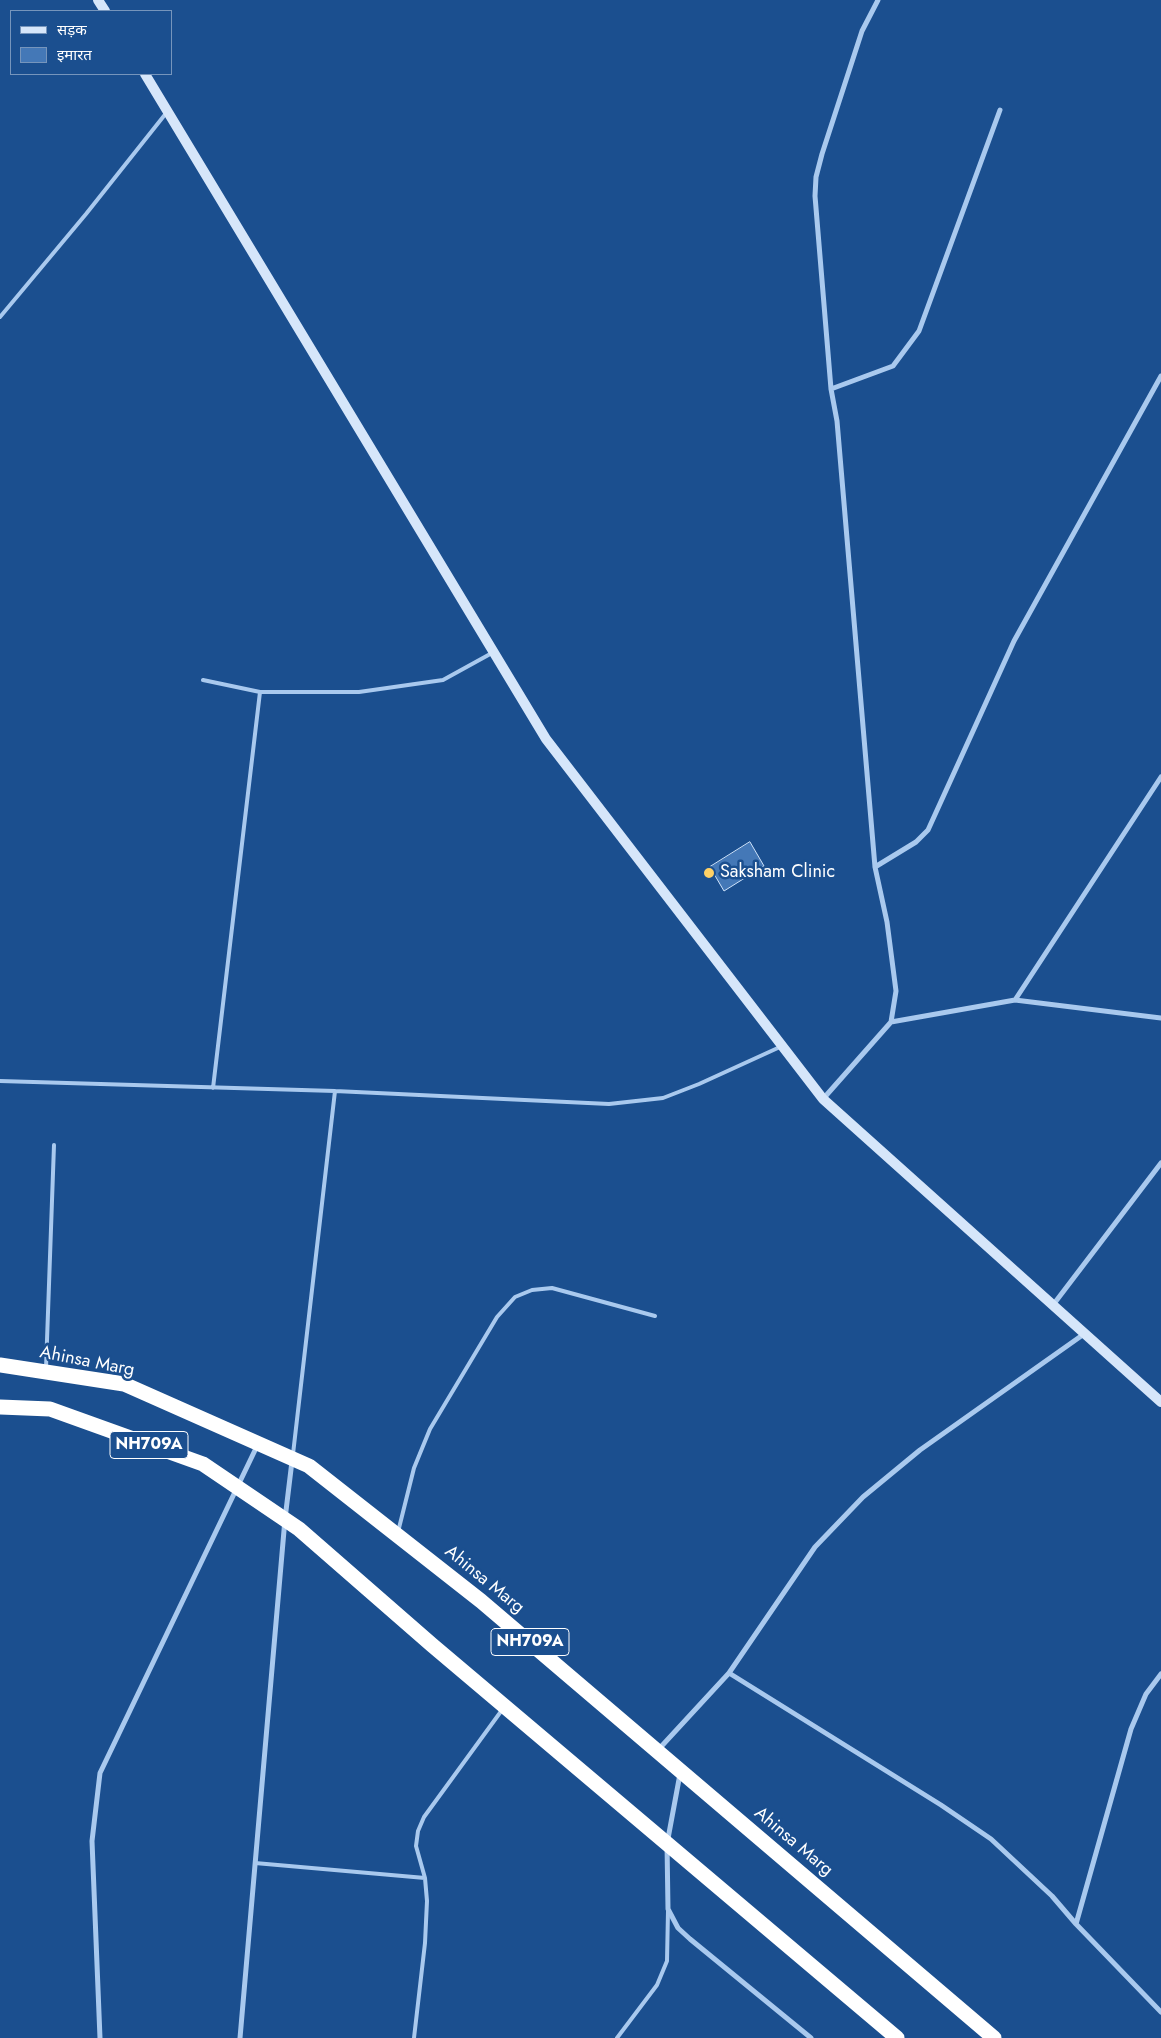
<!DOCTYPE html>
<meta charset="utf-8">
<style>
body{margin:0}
#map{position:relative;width:1161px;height:2038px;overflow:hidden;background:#1b4f8f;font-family:Jost,"Noto Sans Devanagari",sans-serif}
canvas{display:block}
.legend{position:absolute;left:10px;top:10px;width:162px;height:65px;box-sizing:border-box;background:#1b4f8f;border:1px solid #7695bc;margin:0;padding:6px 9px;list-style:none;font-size:15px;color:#fff}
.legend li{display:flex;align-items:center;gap:10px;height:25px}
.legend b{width:25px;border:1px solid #7695bc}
</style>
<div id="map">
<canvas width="1161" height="2038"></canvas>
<ul class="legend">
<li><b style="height:6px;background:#d6e6fa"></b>सड़क</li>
<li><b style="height:14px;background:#4478b7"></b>इमारत</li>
</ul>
</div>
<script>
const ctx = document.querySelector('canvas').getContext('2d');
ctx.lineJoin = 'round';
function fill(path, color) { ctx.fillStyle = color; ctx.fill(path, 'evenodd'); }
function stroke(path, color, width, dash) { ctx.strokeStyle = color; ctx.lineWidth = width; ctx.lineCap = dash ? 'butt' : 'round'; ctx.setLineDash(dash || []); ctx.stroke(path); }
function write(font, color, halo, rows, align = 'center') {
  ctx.font = font + ' Jost,sans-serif'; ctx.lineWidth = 5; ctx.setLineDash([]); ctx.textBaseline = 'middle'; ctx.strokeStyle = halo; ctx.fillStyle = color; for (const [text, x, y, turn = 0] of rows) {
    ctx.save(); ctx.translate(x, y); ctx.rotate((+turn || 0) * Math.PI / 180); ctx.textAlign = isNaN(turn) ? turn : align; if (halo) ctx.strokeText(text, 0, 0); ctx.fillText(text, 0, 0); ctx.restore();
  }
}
const building = new Path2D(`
 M750,842L764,866L724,891L710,867Z`);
const lane = new Path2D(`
 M0,317L86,214L167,112
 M203,680L260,692H359L443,680L492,653
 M0,1081L335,1091L609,1104L663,1098L699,1084L780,1047
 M213,1088L260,692
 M46,1368L54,1145
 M293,1454L335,1091
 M398,1532L414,1468L430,1429L497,1317L515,1297L532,1290L552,1288L655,1316
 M255,1863L425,1878
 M414,2038L425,1943L427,1901L425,1878L416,1846L418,1831L424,1817L502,1710
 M617,2038L657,1985L667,1961L668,1911`);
const street = new Path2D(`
 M831,389L893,366L919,331L1000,110
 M875,867L916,842L928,830L1014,641L1161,376
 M1015,1000L1161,777
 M891,1022L1015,1000L1161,1018
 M823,1099L891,1022L896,991L887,922L875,867L837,421L831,389L815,196L816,177L822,154L862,31L878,0
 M1053,1305L1161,1163
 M729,1673L941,1805L991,1839L1052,1896L1076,1924L1161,2012
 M658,1750L729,1673L815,1547L863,1497L920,1450L1084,1334
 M680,1774L667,1844L668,1909L678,1928L690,1939L811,2038
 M1076,1924L1131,1729L1146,1694L1161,1674
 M100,2038L92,1841L100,1773L258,1444
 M240,2038L285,1519L292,1461`);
const secondary = new Path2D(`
 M98,0L105,11
 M145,74L546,739L823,1099L1161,1402`);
const highway = new Path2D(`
 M0,1365L124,1384L309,1466L481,1601L994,2038
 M0,1407L50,1409L203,1464L299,1529L432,1645L897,2038`);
const markers = [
 [709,873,6,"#ffd166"]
];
const shields = [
 [149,1445,78],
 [530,1642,78]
];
const shieldNames = [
 ["NH709A",149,1445],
 ["NH709A",530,1642]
];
const poiNames = [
 ["Saksham Clinic",720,873]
];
const streetNames = [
 ["Ahinsa Marg",87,1362,11],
 ["Ahinsa Marg",484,1580,39],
 ["Ahinsa Marg",793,1842,40]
];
fill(building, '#4478b7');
stroke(building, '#cfe3fa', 1);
stroke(lane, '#a9c9ee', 4);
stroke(street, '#a9c9ee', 5);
stroke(secondary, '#d6e6fa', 10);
stroke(highway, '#fff', 15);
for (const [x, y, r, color] of markers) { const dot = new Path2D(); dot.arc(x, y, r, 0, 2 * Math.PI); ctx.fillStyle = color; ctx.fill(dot); stroke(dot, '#1b4f8f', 2); }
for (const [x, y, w] of shields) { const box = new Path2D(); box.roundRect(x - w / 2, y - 13.5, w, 27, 4); ctx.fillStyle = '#1b4f8f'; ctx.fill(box); stroke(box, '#fff', 1); }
write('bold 16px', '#fff', null, shieldNames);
write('18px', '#fff', '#1b4f8f', poiNames, 'left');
write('18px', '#fff', '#1b4f8f', streetNames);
</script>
